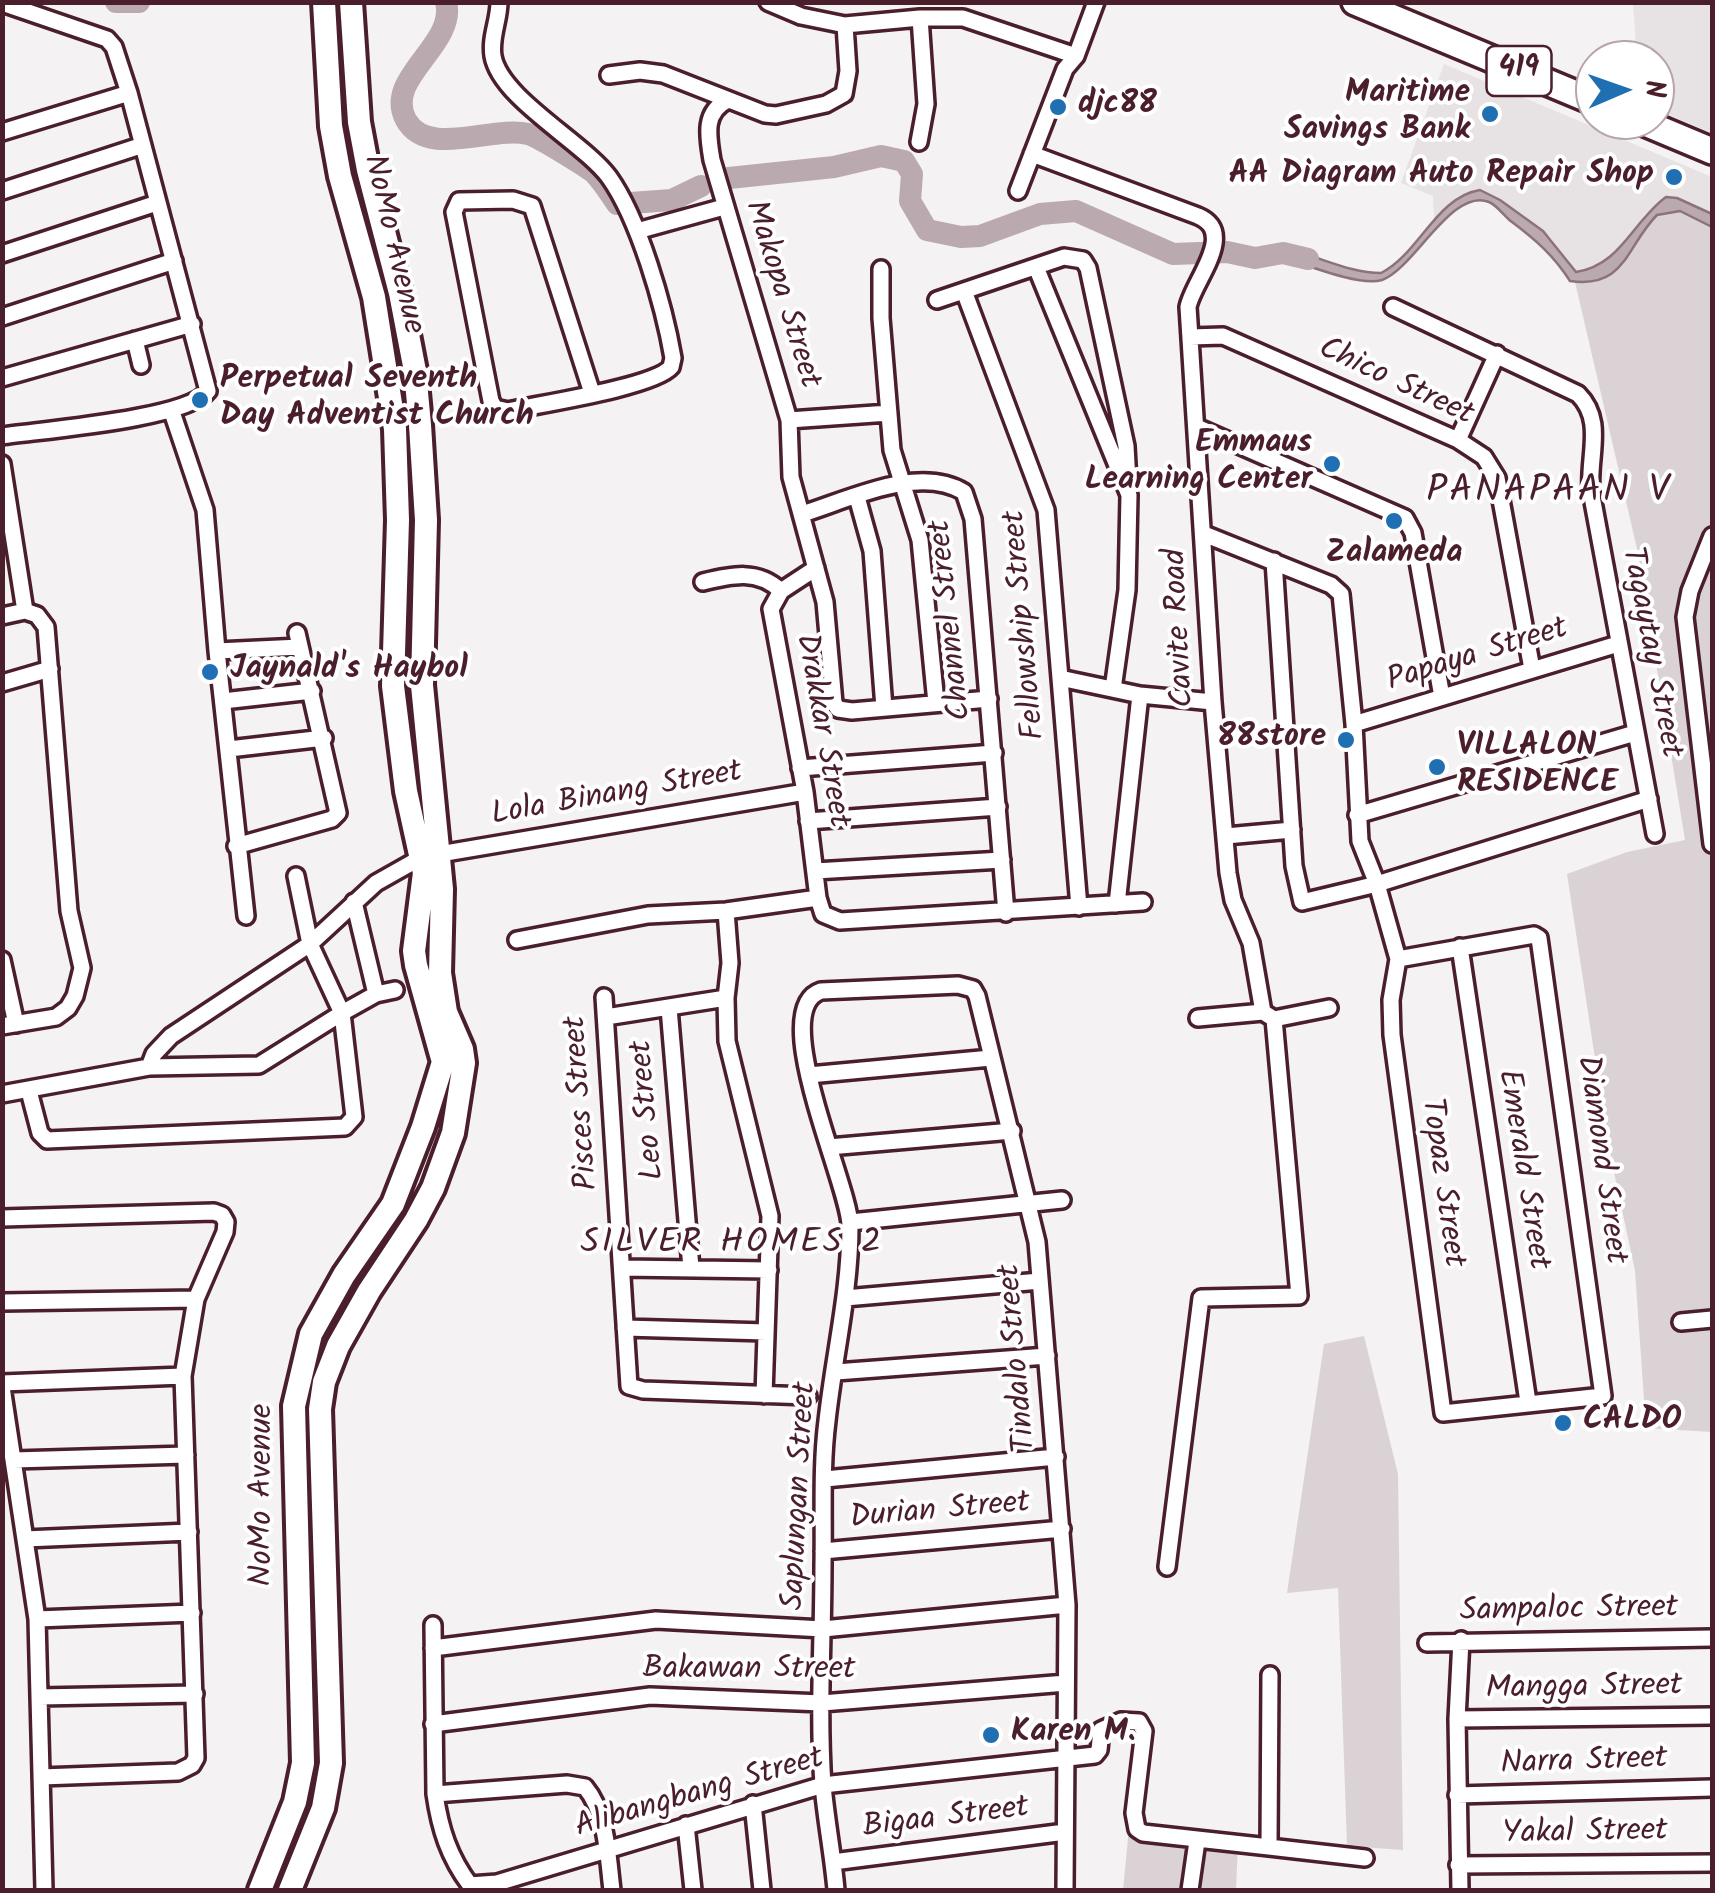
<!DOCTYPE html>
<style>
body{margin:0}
#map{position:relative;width:1715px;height:1893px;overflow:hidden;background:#f4f2f2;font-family:Kalam,sans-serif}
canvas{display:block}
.frame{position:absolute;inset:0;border:5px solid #4a1f2b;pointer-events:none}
.north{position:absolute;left:1575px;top:40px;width:100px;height:100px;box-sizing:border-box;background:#fff;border:2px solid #b7a5aa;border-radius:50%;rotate:88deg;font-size:28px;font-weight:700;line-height:40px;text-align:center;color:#4a1f2b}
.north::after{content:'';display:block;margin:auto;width:35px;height:45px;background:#1f6fb2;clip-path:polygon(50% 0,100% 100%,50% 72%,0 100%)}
</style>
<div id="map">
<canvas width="1715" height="1893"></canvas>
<div class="frame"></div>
<div class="north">N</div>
</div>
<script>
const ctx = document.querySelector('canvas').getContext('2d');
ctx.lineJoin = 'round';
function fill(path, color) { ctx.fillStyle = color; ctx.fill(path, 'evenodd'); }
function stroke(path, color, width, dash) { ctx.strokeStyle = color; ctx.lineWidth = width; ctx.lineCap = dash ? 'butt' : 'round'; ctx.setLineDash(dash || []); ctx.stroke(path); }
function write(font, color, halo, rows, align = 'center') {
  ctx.font = font + ' Kalam,sans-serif'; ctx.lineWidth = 8; ctx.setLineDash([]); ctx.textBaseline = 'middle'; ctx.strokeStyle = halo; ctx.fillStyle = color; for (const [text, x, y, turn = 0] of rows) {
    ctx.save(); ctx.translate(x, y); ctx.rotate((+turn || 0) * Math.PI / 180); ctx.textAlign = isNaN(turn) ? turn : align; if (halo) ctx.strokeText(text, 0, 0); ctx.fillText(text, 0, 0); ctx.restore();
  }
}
const built = new Path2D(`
 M1628,3H1712V133L1655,109V60H1637L1633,5Z
 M1444,64L1712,177V214L1677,198L1666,197L1645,214L1615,255L1596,267L1576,272L1550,237L1500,200L1461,196L1434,221L1433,196L1401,183Z`);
const green = new Path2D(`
 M1680,211L1712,227V1432L1646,1428L1635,1271L1608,1144L1567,874L1627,852L1685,840L1638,553L1575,282C1634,279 1622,250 1657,216Z
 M1364,1336L1398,1474L1403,1850L1347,1846L1338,1588L1287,1593L1324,1344Z
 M1129,1828L1238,1842L1236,1890H1123Z`);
const water = new Path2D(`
 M1480,190L1500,200L1543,231L1576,272C1621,265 1632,222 1666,197L1677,198L1712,214V227L1680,211L1657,215C1626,246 1626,289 1570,281C1554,256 1536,240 1512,222C1504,216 1498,206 1489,202C1452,187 1414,269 1382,280C1359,287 1302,263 1278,256L1279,248C1314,253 1346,273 1381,273C1419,254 1436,197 1480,190Z`);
const river = new Path2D(`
 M116,2H139
 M446,2C457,45 383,78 406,120C428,159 493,125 528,134C537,136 587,167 594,173C603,182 610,194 617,204L672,200L701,186
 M729,178L834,167L881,156L904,161L912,174L910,201L927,230L961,237L980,236L1040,214L1076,211L1173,254L1227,252L1255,258L1283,253L1308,259`);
const minor = new Path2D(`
 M499,2C499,21 490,37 493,56C500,98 583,142 609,177C639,219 664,306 673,358L671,367C654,387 540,404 508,411L495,408L491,401L454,212L459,201L513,200L532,206L592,393
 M768,2L801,16L845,25L920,18H963L1076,56
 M2,3L107,39L114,47L129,93
 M609,75L640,71L663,74L765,114L776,115L826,104L844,94L848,71L845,25
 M728,100C703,112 708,136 712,160L789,420L791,477L825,602L834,703L838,709L852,711L989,699
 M2,132L129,93L208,391C187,419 43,430 2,436
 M919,142L926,104L920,18
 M1032,154L1198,216C1238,233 1193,281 1188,307L1213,702L1228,873L1233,900L1251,943L1263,1012
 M2,191L140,146
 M1018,191L1065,69L1076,56L1096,2
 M637,231L724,207
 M2,254L157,203
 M1036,267L1129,495L1127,590L1113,689
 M881,269V318L892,450L920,540L936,703
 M964,291L1046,510L1079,907
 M937,300L1064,257L1083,260L1088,268L1126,446L1128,482
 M1393,307L1578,394C1605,421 1588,455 1591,491L1655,834
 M2,317L174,261
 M1190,337L1223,336L1458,440L1484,457L1497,478L1532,669
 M135,340L141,365
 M2,378L192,324
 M172,412L205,510L217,651L246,916
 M789,420L889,413
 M1197,427L1405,518L1413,533L1442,697
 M1458,440L1497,354
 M2,464L25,611
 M857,497L872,551L884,708
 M802,514C848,500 919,464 964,492L973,519L1006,913
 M1204,534L1331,585L1341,594L1354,724L1360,841L1377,884L1398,959L1391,1000L1392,1035L1443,1413L1603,1396L1539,938L1534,935L1398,959
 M1712,536L1690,591L1685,617L1712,844
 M1274,561L1294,866L1302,902L1377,884L1649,799
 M816,568L781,591L771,609L805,792L818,898L823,914L840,921L1143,902
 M703,582C732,575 758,569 781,591
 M2,616L25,611
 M217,651L300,647
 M1060,678L1140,695L1213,702
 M2,683L50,669
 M223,701L312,691
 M1354,724L1618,644
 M229,749L324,738
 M800,768L994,753
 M1357,815L1635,733
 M808,821L998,807
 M1226,836L1292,830
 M236,846L332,819L338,813L297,633
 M815,871L1002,860
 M354,902L376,994
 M1117,904L1140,695
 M726,911L730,963L726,998L727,1041L770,1216L764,1395
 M517,940L648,915L726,911L818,898
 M1460,947L1528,1402
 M2,960L16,1024
 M604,997L629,1386L643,1390L808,1396
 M669,1008L691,1268
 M606,1017L726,998
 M1274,1019L1329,1008
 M2,1026L56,1017L68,1008L75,996L82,968L69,911L46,627L37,615L25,611
 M149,1067L154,1054L171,1036L310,944L376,883L422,857L805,792
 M809,1075L991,1058
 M29,1091L40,1133L47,1140L345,1127L354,1117L342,1013L310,944L296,876
 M2,1094L149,1067L259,1065L342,1013L376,994L395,990
 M829,1147L1012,1131
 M2,1218L214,1212L222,1215L226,1222L225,1232L196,1299L183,1376L196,1758L192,1765L178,1772L41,1777
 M851,1222L1062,1200
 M622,1268L769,1270
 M845,1298L1040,1281
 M2,1302L196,1299
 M1681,1322L1712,1319
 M625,1328L766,1332
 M836,1372L1047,1356
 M2,1383L183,1376
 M2,1387L37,1619L44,1890
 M14,1460L186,1455
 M825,1479L1056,1457
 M25,1539L189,1532
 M823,1551L1062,1529
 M1167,1567L1201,1298L1299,1296L1274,1019L1263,1012L1198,1018
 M37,1619L192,1613
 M433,1625L435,1794C440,1829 449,1857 470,1885L497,1883L823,1785L1095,1755L1099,1750L1101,1730L1121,1721L1139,1722L1144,1731L1134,1813L1137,1829L1143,1833L1269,1847
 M1427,1643L1712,1638
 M433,1648L656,1620L823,1629L1067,1605
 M1270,1675L1269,1847L1365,1858
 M39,1697L195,1694
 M1457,1719L1712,1716
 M433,1724L650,1696L822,1703L1066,1683
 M435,1794L567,1784L585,1787C607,1813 608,1858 612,1890
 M1457,1795L1712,1788
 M753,1804L762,1890
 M686,1825L693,1890
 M833,1862L1065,1832
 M1458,1865L1712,1863
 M836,1890C833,1855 826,1820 823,1785C818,1713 823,1638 823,1565C824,1518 821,1468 827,1421C834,1356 850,1292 850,1226C850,1186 766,1009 821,991L958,985L973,989L977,996L1037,1242L1067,1605L1065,1890
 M1190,1890L1197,1841
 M1460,1890L1457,1719L1461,1640`);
const secondary = new Path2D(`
 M260,1890L295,1802L303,1763L294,1406L311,1334L344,1275L393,1204L423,1127L443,1062L416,965L414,951L424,873L406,791L393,686L398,520L395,429L374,297L340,176L331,126L324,2
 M290,1890L323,1808L331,1763L320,1409L324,1382L338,1346L369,1291L416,1220L433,1188L453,1133L464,1063L462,1049L446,1012L440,973L442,889L422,685L426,520L420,425L415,371L400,293L368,170L359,122L351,2`);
const trunk = new Path2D(`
 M1355,2L1595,102
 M1638,120L1712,151`);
const markers = [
 [1058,107,10,"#1f6fb2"],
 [1490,114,10,"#1f6fb2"],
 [1674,177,10,"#1f6fb2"],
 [200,400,10,"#1f6fb2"],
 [1332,464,10,"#1f6fb2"],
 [1394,521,10,"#1f6fb2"],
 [210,672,10,"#1f6fb2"],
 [1346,740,10,"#1f6fb2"],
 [1437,767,10,"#1f6fb2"],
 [1563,1423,10,"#1f6fb2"],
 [991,1735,10,"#1f6fb2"]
];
const shields = [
 [1519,71,65]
];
const shieldNames = [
 ["419",1519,71]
];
const poiNames = [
 ["Maritime",1470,96,"right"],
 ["Savings Bank",1470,133,"right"],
 ["djc88",1078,107],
 ["AA Diagram Auto Repair Shop",1654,177,"right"],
 ["Perpetual Seventh",220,382],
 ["Day Adventist Church",220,419],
 ["Emmaus",1312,446,"right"],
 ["Learning Center",1312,483,"right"],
 ["Zalameda",1394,556,"center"],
 ["Jaynald's Haybol",230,672],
 ["88store",1326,740,"right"],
 ["VILLALON",1457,749],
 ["RESIDENCE",1457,786],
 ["CALDO",1583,1423],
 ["Karen M.",1011,1735]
];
const streetNames = [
 ["NoMo Avenue",391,245,77],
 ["Makopa Street",780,295,73],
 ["Chico Street",1395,384,25],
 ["Channel Street",953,620,-96],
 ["Fellowship Street",1027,625,-95],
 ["Cavite Road",1182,628,-93],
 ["Tagaytay Street",1649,653,79],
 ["Papaya Street",1478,657,-17],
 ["Drakkar Street",820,731,80],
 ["Lola Binang Street",617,796,-10],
 ["Pisces Street",584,1103,-94],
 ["Leo Street",650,1110,-95],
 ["Diamond Street",1599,1160,82],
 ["Emerald Street",1521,1170,81],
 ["Topaz Street",1440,1183,82],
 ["Tindalo Street",1020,1358,-95],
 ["NoMo Avenue",265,1495,-90],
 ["Saplungan Street",802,1496,-87],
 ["Durian Street",940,1513,-5],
 ["Sampaloc Street",1569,1612,-1],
 ["Bakawan Street",749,1672],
 ["Mangga Street",1584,1690,-1],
 ["Narra Street",1584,1764,-2],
 ["Alibangbang Street",700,1795,-16],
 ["Bigaa Street",946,1820,-7],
 ["Yakal Street",1585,1835,-1]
];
const neighbourhoodNames = [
 ["SILVER HOMES 2",732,1246]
];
const quarterNames = [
 ["PANAPAAN V",1549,495]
];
fill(built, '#e7e2e3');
fill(green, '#dbd2d5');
fill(water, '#baa9ae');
stroke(water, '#8d727a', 2.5);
stroke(river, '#baa9ae', 22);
stroke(minor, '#4a1f2b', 22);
stroke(secondary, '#4a1f2b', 30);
stroke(trunk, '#4a1f2b', 32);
stroke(minor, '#fff', 15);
stroke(secondary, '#fff', 22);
stroke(trunk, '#fff', 25);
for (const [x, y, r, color] of markers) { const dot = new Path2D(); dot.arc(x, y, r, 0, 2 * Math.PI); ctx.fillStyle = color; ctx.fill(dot); stroke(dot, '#fff', 4); }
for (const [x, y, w] of shields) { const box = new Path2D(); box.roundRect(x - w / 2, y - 25, w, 50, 8); ctx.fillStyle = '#fff'; ctx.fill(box); stroke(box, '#4a1f2b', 2.5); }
write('bold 30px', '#4a1f2b', null, shieldNames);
write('bold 32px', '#4a1f2b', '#fff', poiNames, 'left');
write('32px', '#4a1f2b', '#fff', streetNames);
ctx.letterSpacing = '2.5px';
write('35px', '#4a1f2b', '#fff', neighbourhoodNames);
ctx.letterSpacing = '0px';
ctx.letterSpacing = '2.5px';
write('38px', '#4a1f2b', '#fff', quarterNames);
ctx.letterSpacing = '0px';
</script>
